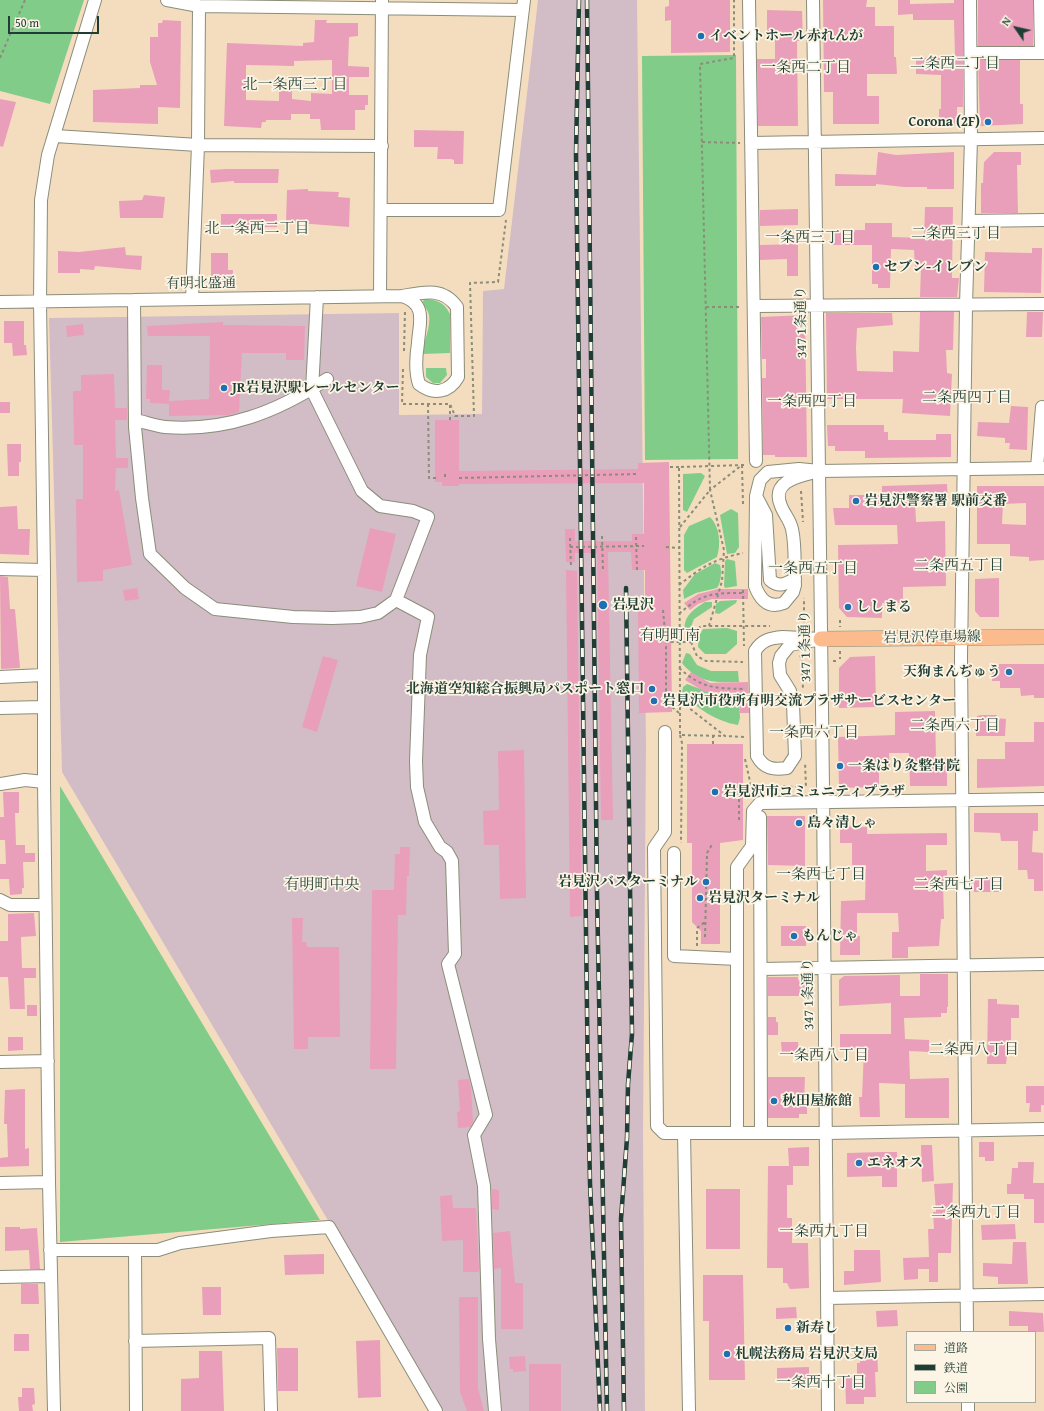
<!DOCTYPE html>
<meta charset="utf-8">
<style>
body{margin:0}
#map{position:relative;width:1044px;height:1411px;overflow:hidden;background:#f4ddbf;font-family:"Gentium Book Plus","Noto Serif JP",serif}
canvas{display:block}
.legend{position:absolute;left:906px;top:1331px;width:130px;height:72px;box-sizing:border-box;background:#fcf5e5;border:1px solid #a4ab9e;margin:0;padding:5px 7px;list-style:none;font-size:12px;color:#1f3d34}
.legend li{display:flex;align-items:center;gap:8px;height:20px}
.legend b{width:20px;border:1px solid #a4ab9e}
.north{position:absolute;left:996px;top:8px;width:40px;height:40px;-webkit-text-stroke:3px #fcf5e5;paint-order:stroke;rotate:304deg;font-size:11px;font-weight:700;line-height:16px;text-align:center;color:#1f3d34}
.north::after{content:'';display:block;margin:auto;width:14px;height:18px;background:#1f3d34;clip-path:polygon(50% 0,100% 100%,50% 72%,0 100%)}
.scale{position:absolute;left:8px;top:16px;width:91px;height:18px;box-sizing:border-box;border:2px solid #1f3d34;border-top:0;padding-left:5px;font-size:12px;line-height:14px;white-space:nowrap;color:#1f3d34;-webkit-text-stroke:3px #fcf5e5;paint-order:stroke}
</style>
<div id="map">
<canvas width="1044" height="1411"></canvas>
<ul class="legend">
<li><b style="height:5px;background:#fbbb8d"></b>道路</li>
<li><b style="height:5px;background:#1f3d34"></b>鉄道</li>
<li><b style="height:11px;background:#82cc89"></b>公園</li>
</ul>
<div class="north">N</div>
<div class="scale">50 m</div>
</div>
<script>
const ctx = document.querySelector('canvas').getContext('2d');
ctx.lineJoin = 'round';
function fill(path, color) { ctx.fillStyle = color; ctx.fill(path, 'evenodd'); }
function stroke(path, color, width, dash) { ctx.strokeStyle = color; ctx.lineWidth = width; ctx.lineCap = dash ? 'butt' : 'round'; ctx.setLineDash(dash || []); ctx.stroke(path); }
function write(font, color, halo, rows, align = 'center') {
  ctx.font = font + ' "Gentium Book Plus","Noto Serif JP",serif'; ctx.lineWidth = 3.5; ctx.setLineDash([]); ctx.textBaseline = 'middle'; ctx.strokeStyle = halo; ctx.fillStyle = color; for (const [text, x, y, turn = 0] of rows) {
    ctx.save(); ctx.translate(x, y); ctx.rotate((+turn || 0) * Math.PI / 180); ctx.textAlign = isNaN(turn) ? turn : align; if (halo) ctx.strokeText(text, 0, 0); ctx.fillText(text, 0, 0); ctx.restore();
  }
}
const industrial = new Path2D(`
 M538,0H637L646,745L643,1135L645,1411H441L62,772L49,318L399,313V415L482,414L483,291L504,289Z`);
const green = new Path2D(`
 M0,0H84L50,104L0,91Z
 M736,55L738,459L645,460L642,56Z
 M425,299C437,300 444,302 450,314V353L423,354L422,352C424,342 431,326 429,315C428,309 423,306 423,301Z
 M426,368H446L447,375L440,383H433L426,377Z
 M701,473L705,476L687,512L683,510V474Z
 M731,509L738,513L739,547L735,553L727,554L720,515Z
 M710,517C720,527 721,544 717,557L687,573L684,570V535L689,526Z
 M727,559L735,561L737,586L725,588L724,586L725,561Z
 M715,563L720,565C722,571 721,583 717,588L696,593L684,599L683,590L695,574Z
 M737,600L736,603L719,614L715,613L716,604L720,601Z
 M705,602H712V607L694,619L689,632H685C682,617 694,609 705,602Z
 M727,628L737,631V644L726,654H705L698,647L699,636L703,629Z
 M686,653L690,654L697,665L711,671H738L739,682C716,683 698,683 682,663Z
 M687,684L714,694L739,696L740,718L738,725C715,721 698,709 682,693L683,687Z
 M60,786L320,1220L60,1242Z`);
const building = new Path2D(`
 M669,0H730V52L671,53V20L665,21V7L669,6Z
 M823,0H867L866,7H875V26H894V57H896L897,74H867V96H879V124H833V92H824Z
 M898,0H910V4L954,3V0H963V107H957V123L955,126L939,127V109H941V75L916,74V58L955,57L954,20H913V14L898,15Z
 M978,0H1033V46H978Z
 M767,10L802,11L803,41H797L798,126H758L757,59H775V40H767Z
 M163,20L181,21L180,108L158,107V124L93,122V90L140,88V85H157L150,62V37H158V23H162Z
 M315,20H327L326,23H358V36L349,37L348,66L369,67V77H349V95H368V105H365V110H355V130H321L320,119H310V114H291V120H266V122H262L261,128L224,126L227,43L303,46V43L314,42ZM332,60V94L311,93V101L292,99V91H279V101L246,100V65L294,66V61Z
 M978,60H1020V104H1023V124L980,126Z
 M0,99L16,102L3,147L0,146Z
 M414,130L464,131L463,164H454V160L451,159H437L438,147H414Z
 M878,152L896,155L954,152V189H927V187H904L876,184V186H835V174L876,175Z
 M994,152H1021V165H1017L1018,213H981V183H983L984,162Z
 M227,169H279L278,183H234V181L211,183L210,170Z
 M308,189V191L339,192L338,197L350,198L349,227L286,222L287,190Z
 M144,195L165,197L163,218H120L119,201L142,200Z
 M925,207H953L952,278H959L957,297H920L921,267H915L914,250L891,249L890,288H878V284H872V245H833V230H865V223H892V237L924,238Z
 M798,209V225L760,226V210Z
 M221,214H277V227H221Z
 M798,244V276H787V259L760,260V245Z
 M125,247L126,255L142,256L141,270L95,266L94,270L80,269V273H58V251L79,252Z
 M1032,248H1042L1041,293L984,292L985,252L1032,253Z
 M211,253H228V270H233V281H211Z
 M920,312H954L953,350H946L947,373L952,374L950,416L902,413L903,399H827L826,313H892L893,325L857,328L856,348L857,371L893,372V351L919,352Z
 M1027,312H1043L1042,337H1026Z
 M805,315L807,457H775V455H763L762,378H766V359H762L761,317Z
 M4,321H24V345H26L27,355L13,356L12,343H4Z
 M223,322V325L305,326L304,360H286V353H242L239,412L229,415L169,416V404L150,403V399H146L147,365H162V390H170L169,401L209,399L210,336H148L147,326Z
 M83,324L84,335L67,337L66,326Z
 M114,374L115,408H127V420H115L116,458H128V468H116L115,491L119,490L132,565L103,570V581L77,582L76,499H83V445H74L73,391H81V375Z
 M0,402H10V413H0Z
 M1011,406L1028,407L1027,450L1009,449L1010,443H1005V438L977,436L978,422L1009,423Z
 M435,420H459V471L638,469V463L669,462L672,712L639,713L638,610H645V570H632L631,552H608L613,820H601L597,553H575V562H566L565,529H575V541H632V534H644V483L459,484V486H442V482H435Z
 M827,425H884V432H888V440H936V434H951V457L865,458V451H835V446H828Z
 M7,444H21V462H19V476H8Z
 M947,484L948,501L915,502L916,522L945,521L946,586L903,587V603H882V618L847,617L839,608L838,545L898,544L897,525H835L833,508H849V495H882V486Z
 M977,486H1044V560L1029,561V557L1010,556V544H977ZM1026,503V525L1002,524L1003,504Z
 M17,506L18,529H30L29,555L0,554V507Z
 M370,528L396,534L382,592L356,586Z
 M566,570L577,571L582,916L570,917Z
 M0,576L8,577L10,609H15L20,668L1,669Z
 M999,578V617H980L975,611V579Z
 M137,588L139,599L125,601L123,590Z
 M718,589H748V599H712L698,604L690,610L684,603L698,594Z
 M323,656L338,660L317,732L302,727Z
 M875,656L876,707L839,708V668L850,657Z
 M999,664H1044V698H1034V695L1021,696L1020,688H1000V681H992V667H999Z
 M691,672L710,683L748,682L749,713H740V693L705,692L685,680Z
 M935,711L936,758H947V786H910L909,753H889L890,771L879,772V787L839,788L838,737L895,735V712Z
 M981,715H997V718L1006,719L1005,736H976L977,716Z
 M1034,722H1044V786L977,788V759H1005V742H1034Z
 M687,744H743V840L720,843V944H701V931L692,922V843H687Z
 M524,750L526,898L500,899L499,845H484L483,811L499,810L498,751Z
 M3,792H19V813H15L16,845H25V853H35V862H23L24,888H22V894L10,895L9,879H0V864H6L5,840H0V817H4Z
 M974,813H1038V831H1033L1032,852L1043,853V891H1034V879H1028L1027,870H1018V841H1001L1000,833L974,832Z
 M767,816H805V866L768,865Z
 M840,826L867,827V834L947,833V845H926V871L947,870V882H943L944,919H941L939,946L908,947V958H892V932H899L898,913H857V936H860V955H840L841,901L865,900L866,865H852V843H840Z
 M400,847H410L409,876H407L406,915H398L396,1069H370L372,890H394L395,854H400Z
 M974,877H999V892H974Z
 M34,913L36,936L21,937L22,968H36V978H24L25,1009H10L8,977H0V941H8V914Z
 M292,918H303L302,942H306L307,947H339L340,1037H308V1049H294Z
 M781,926H806V946H781Z
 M920,974H948V1007H947V1013H941V1017L904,1018L905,1039L929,1040V1052L909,1051L910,1079L949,1078V1118H905V1084L879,1083L880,1117H860L859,1097H862L864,1050H840V1034H891V1003L839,1006V980L844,976L900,975V996H920Z
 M768,977H798V980L805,979L806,996H768Z
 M988,999H997V1004L1019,1005V1018H1011V1040H1009L1006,1064H987Z
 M27,1005H37V1016H27Z
 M768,1017H776V1022H778V1035H768Z
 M8,1037H23V1050L8,1051Z
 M781,1042H798L799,1053H782Z
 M768,1077H805L804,1101H807V1114H799V1118H768Z
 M469,1079L471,1088L473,1122L470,1127L458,1128L457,1112L460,1111L458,1080Z
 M1026,1086H1044V1105H1041V1112H1029L1030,1103H1026Z
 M25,1089V1149L29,1148V1166L0,1167V1158L8,1157L7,1124H4L5,1090Z
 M979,1142H994V1161H985V1157H979Z
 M921,1145H932L934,1181L922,1182Z
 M809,1147V1166H793V1185H787V1218H792V1243H808L809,1288L790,1289L787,1283H783V1268H767L768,1166H789L788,1148Z
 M882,1152H897V1187H882V1176L847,1177V1153Z
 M1018,1162H1034L1033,1183H1044V1223H1034V1199H1024V1194H1007V1184H1011L1012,1168H1018Z
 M953,1183L951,1253H938V1282H929V1269H918V1279L904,1280L903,1258L929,1257L928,1229H934L933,1212H936L934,1184Z
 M492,1189L499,1190V1210L492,1209Z
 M706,1189H740V1249H706Z
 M452,1195L453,1208H476L479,1270L478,1272H463V1240L442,1241L440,1196Z
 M1015,1224L1016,1239L982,1240L981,1225Z
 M5,1227H20V1229L37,1228L40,1269H30L29,1250L5,1251Z
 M510,1231L515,1283H523V1329H501V1268L494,1269L493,1233Z
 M1013,1242H1026L1028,1284H998V1277L983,1276V1263L1012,1264Z
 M854,1250H880L881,1282L844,1285V1271H854Z
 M324,1254V1274L285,1275L284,1255Z
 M703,1275H743L745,1380H709V1321H703Z
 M21,1284H38L39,1304H21Z
 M202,1287H221V1315H203Z
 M459,1297H478V1388L484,1411H467L460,1392Z
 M796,1307L797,1318L776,1319V1308Z
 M897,1310L898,1326L877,1327L876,1311Z
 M1009,1311L1043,1313L1044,1332H1028V1326H1009Z
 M14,1334H29V1351H14Z
 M380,1340L381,1397L358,1398L356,1341Z
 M277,1348H298V1391H278Z
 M877,1348L878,1372H875L876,1397H864V1404H846L845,1376H857V1363H860V1357H863V1349Z
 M199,1351H222L224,1411H181V1379L199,1378Z
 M525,1356L526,1371L513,1372V1369H510L509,1357Z
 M529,1364H561V1411H529Z
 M809,1367V1383L792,1384V1378L777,1379V1368Z
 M22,1388H34L35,1404L32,1405L33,1411H19L18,1397H22Z`);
const path = new Path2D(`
 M0,58L25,0
 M702,142L740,143
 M706,307H742
 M404,351L405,311
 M403,369L402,404H450L455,416H474L470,283L498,282L506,220
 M428,404L429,478H439
 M450,420V405
 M742,465L743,504
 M744,465L679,467L680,701L725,736L745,737
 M670,467H679
 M445,474V480
 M801,491L803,522
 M680,527L710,490L700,64L734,58V0
 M602,536L603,571
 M636,537L637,570
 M570,538L571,567
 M666,547L679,548
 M679,585C702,567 714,559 743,553
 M743,590L744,646
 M663,610L666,642
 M679,614C702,593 713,593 743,593
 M840,620V627
 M709,626L722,581L724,550L710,490L742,465
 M800,627L804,621V598
 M659,630L666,631
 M691,642L697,656L706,661L743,662
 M840,651V659
 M800,655L802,660L803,690
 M833,661H839
 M679,668C703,689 714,688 744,689
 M680,701V735L725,736
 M679,713L672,707L666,706V642H691L695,631L701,626H770
 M680,735L682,743L681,843
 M713,744V735
 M745,759L751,786L806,787L805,762
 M739,820V786H751
 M705,937L707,853L713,843
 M697,946V928L705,922`);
const minor = new Path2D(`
 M167,0L199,6L523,10
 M749,0L756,461
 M813,0L823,786L828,1411
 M1040,0L1041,53
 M971,53H1044
 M55,136L198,145L382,146
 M751,143L1044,138
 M382,210H499L524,0
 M969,221L1044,220
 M380,296L382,0
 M317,297L312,390L362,491L380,506L413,511L428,517L396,600
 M192,299L198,145L199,6
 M134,300L135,427L142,498L150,554L185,588L215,609L293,617L332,618L360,617L378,613L396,600L428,617L420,655L416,761L417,787L425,822L440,847L447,852L452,861L455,954L448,964L486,1115L474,1135L484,1186L489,1339L495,1411
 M0,302L402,296C424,292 443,287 457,307L458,377C449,393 433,395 419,384C415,372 416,356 418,343C419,324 428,304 402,296
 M754,306L1044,304
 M135,420C145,422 155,426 165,427C226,432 277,412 327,379
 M1037,468L1042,407
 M819,471C801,476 770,480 781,506C784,514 790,520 792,529C796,546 794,566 795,585L793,592L784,603C768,609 760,599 755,586L756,496L760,480L768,472L799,469L819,471L1044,468
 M756,496L766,515L770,580C779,588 785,584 795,579
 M0,569L44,570
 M783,637L821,639L790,645L781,656L779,663L780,675L790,691L793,704L795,756L787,768C774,770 764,769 757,756L755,651C762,640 770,638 783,637Z
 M0,677L43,675
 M0,708L43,707
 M665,732V832L654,848L657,1126L664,1133H827L1044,1129
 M0,784L25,780L44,782
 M760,817L761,1132
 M674,853V956L737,959
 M0,900L10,905H45
 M761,969L1044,964
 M0,1062L48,1061
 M737,1132V867L752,846L753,811L760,803L1044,799
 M684,1133L689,1411
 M0,1183L49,1182
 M50,1250H135L136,1411
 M135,1250H158L180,1243L271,1231L329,1227L436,1411
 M0,1277L51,1276
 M827,1298L1044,1294
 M967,1332L961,658L966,305L971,139L970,0
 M135,1341L269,1338L271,1411
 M968,1402V1411
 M54,1411L49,1182L44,782V570L40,302L41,200L48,155L95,0`);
const major = new Path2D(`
 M821,639L1044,637`);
const rail = new Path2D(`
 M579,0L576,154L588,1087L590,1183L600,1411
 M587,0L597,892L607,1411
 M624,1411L621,1219L627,1138L628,1084L632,1034L626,588`);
const pathBridge = new Path2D(`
 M459,478L638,474
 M570,547L644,546`);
const markers = [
 [701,36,4,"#1f6fb2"],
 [988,122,4,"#1f6fb2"],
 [876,267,4,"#1f6fb2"],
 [224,388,4,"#1f6fb2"],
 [856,501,4,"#1f6fb2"],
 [603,605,5,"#1f6fb2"],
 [848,607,4,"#1f6fb2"],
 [1009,672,4,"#1f6fb2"],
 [652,689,4,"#1f6fb2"],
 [654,701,4,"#1f6fb2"],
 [840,766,4,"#1f6fb2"],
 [715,792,4,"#1f6fb2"],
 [799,823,4,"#1f6fb2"],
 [706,882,4,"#1f6fb2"],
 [700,898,4,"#1f6fb2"],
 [794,936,4,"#1f6fb2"],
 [774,1101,4,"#1f6fb2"],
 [859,1163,4,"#1f6fb2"],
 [788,1328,4,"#1f6fb2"],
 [727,1354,4,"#1f6fb2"]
];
const poiNames = [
 ["イベントホール赤れんが",709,36],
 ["Corona (2F)",980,122,"right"],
 ["セブン-イレブン",884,267],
 ["JR岩見沢駅レールセンター",232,388],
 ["岩見沢警察署 駅前交番",864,501],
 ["岩見沢",612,605],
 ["ししまる",856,607],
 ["天狗まんぢゅう",1001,672,"right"],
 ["北海道空知総合振興局パスポート窓口",644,689,"right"],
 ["岩見沢市役所有明交流プラザサービスセンター",662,701],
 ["一条はり灸整骨院",848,766],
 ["岩見沢市コミュニティプラザ",723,792],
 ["島々清しゃ",807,823],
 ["岩見沢バスターミナル",698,882,"right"],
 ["岩見沢ターミナル",708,898],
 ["もんじゃ",802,936],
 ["秋田屋旅館",782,1101],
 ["エネオス",867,1163],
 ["新寿し",796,1328],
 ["札幌法務局 岩見沢支局",735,1354]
];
const streetNames = [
 ["有明北盛通",201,284,-1],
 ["347 1条通り",802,322,-91],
 ["岩見沢停車場線",932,638,-1],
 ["347 1条通り",806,646,-91],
 ["347 1条通り",809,994,-91]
];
const neighbourhoodNames = [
 ["二条西二丁目",955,64],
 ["一条西二丁目",806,68],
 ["北一条西三丁目",295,85],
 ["北一条西二丁目",257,229],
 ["二条西三丁目",956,234],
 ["一条西三丁目",810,238],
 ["二条西四丁目",967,398],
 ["一条西四丁目",812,402],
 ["二条西五丁目",959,566],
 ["一条西五丁目",813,569],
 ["有明町南",670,636],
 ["二条西六丁目",955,726],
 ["一条西六丁目",814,733],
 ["一条西七丁目",821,875],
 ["有明町中央",322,885],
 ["二条西七丁目",959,885],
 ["二条西八丁目",974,1050],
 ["一条西八丁目",824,1056],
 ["二条西九丁目",976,1213],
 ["一条西九丁目",824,1232],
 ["一条西十丁目",821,1383]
];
fill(industrial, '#d2bdc7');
fill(green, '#82cc89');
fill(building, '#e99fb9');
stroke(minor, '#8a8d7a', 14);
stroke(major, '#8a8d7a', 16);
stroke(path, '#8a8d7a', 2, [3, 3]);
stroke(minor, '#fff', 12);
stroke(major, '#fbbb8d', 15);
stroke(rail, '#1f3d34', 4.5);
stroke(rail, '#fcf5e5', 3, [9]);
stroke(pathBridge, '#8a8d7a', 2, [3, 3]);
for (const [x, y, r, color] of markers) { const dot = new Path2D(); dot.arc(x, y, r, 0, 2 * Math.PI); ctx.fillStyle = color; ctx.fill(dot); stroke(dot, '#fcf5e5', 1.5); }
write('bold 14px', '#1f3d34', '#fcf5e5', poiNames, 'left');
write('14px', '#1f3d34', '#fcf5e5', streetNames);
write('15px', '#1f3d34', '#fcf5e5', neighbourhoodNames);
</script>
